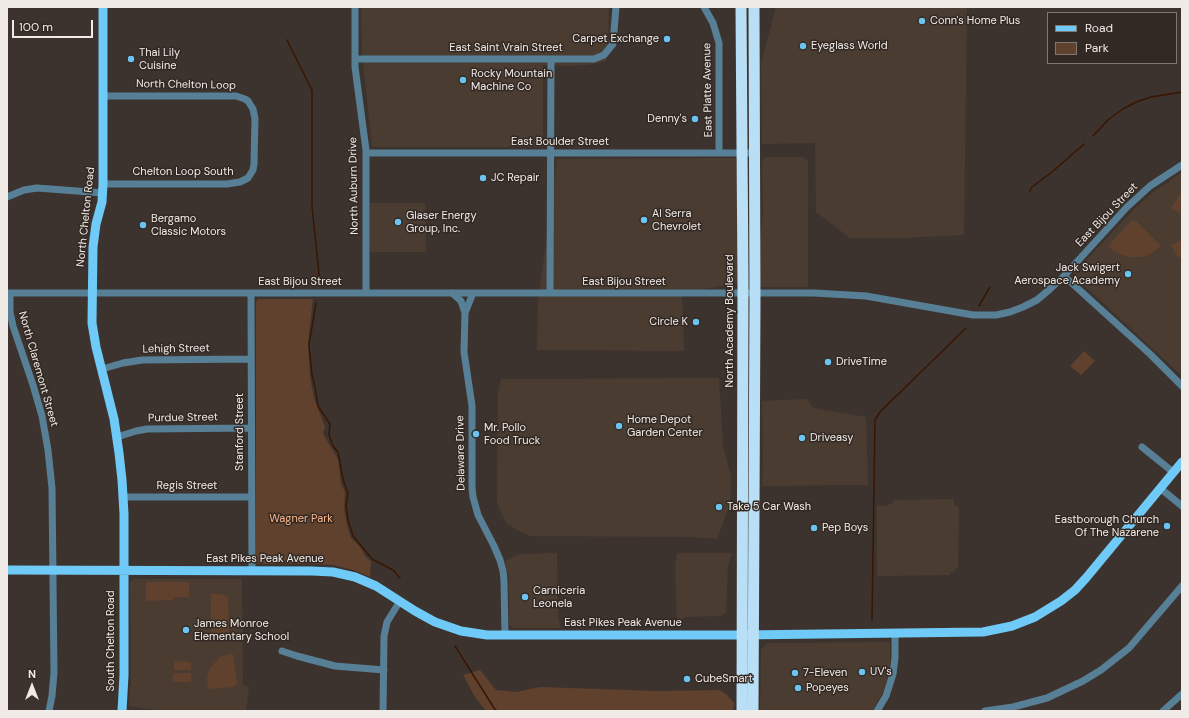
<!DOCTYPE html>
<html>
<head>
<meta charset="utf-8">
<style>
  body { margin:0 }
  #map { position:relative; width:1189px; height:718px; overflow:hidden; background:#3d332e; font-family:"DM Sans",sans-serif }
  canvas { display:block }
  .frame { position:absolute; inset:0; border:8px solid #f1ebe7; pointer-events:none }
  .legend { position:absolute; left:1047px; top:12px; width:130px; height:52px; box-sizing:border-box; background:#322924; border:1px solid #7e7772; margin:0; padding:5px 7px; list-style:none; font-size:12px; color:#f1ebe7 }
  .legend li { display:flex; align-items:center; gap:8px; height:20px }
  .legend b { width:20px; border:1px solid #7e7772 }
  .north { position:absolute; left:12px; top:666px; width:40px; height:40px; -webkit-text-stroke:3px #322924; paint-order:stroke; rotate:0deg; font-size:11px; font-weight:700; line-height:16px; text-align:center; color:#f1ebe7 }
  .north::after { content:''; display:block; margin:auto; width:14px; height:18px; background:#f1ebe7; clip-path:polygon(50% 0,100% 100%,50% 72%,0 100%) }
  .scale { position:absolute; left:12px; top:20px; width:81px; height:18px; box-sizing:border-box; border:2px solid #f1ebe7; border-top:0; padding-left:5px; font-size:12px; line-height:14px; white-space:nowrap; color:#f1ebe7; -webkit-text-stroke:3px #322924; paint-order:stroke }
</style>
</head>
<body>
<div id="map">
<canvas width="1189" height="718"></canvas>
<div class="frame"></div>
<ul class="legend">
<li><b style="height:5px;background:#6fcaf8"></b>Road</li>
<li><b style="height:11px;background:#5f412e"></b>Park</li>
</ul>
<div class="north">N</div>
<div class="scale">100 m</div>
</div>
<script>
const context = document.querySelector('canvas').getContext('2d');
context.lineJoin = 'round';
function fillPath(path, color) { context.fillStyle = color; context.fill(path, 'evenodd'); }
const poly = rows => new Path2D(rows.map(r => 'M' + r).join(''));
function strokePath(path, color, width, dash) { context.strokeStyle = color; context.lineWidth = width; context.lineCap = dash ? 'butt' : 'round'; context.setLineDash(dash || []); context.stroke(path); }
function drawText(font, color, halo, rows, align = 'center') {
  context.font = font + ' "DM Sans",sans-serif'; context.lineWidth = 3; context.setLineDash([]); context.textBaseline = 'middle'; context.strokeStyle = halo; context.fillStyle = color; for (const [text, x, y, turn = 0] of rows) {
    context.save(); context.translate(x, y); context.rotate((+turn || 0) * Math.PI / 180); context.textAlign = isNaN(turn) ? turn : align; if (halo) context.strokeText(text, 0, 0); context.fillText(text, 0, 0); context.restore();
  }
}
fillPath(poly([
  [361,7,609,7,608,41,606,61,588,65,565,66,543,65,543,147,372,147,362,52],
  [776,7,967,7,964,235,904,238,850,238,816,212,815,143,762,144,761,64],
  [767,157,803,157,808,161,808,287,763,287,760,285,759,250,763,214,762,162,763,159],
  [736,158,743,282,682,293,684,351,537,350,538,303,557,159],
  [1182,172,1182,376,1073,275,1074,273,1136,207,1151,194],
  [370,203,425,203,426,252,370,252],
  [719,378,723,446,731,476,730,504,717,539,692,537,530,536,519,531,506,523,497,503,498,393,501,379],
  [807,399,813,408,866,417,868,485,762,486,763,458,762,401],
  [954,499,954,505,959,507,958,567,954,570,954,572,950,572,950,575,877,576,877,505,886,506,893,503,893,500],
  [557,553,558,617,561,628,513,628,510,625,509,621,509,579,505,561,519,554],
  [677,553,732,553,728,566,726,612,721,616,685,617,677,622,675,568],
  [134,579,242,579,243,685,249,687,246,711,162,711,129,706,131,678,130,582],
  [890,642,890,666,887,680,883,692,872,711,760,711,761,649,767,643]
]), '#4b3c32');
fillPath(poly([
  [1182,191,1182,209,1179,213,1171,208],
  [1131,221,1136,221,1161,246,1149,255,1141,257,1129,257,1120,254,1113,250,1108,246],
  [1182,239,1182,256,1178,258,1171,245],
  [258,299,313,299,308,342,310,377,314,398,325,427,323,433,327,441,338,459,341,484,345,492,344,509,347,525,351,538,361,548,365,556,371,562,370,577,353,570,333,565,316,564,259,564,256,562,256,302],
  [1084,351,1095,361,1081,375,1070,366],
  [146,582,189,582,189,597,173,597,173,600,146,601],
  [211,594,221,594,228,597,229,634,211,633],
  [229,654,233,654,237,683,234,687,208,689,207,677,210,668,220,657],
  [174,661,191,662,191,670,174,670],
  [480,670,496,690,516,692,540,687,656,691,719,690,726,694,734,703,733,711,486,711,475,697,463,675],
  [173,673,191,673,191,682,173,682]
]), '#5f412e');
strokePath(poly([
  [287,40,312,90,312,206,319,274,319,280],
  [1093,136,1109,119,1123,109,1136,102,1151,97,1182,92],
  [1030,191,1032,187,1052,172,1084,144],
  [316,303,309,345,312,375,315,387,318,406,330,424,329,435,333,446,338,452,343,479,348,493,346,505,348,520,353,536,372,559,393,570,400,578],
  [979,306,990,287],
  [872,620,875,420,880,412,966,328],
  [455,646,494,708,497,711]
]), '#391600', 1.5);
strokePath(poly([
  [355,7,355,67,366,150,366,293],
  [704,7,713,23,719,43,719,153],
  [355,59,594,59,604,55,613,44,616,7],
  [103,96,236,96,245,99,248,101,253,109,255,119,254,164,253,170,248,178,240,182,227,184,103,184],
  [366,153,755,153],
  [7,197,24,190,37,188,103,193],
  [1064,276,1150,354,1182,386],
  [7,293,814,293,866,296,973,315,996,315,1010,312,1023,307,1037,300,1050,289,1064,276,1127,207,1150,186,1182,165],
  [10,293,10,312,13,326,33,385,42,416,48,450,52,488,54,673,52,696,49,711],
  [251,293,252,571],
  [452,293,461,301,465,313,464,352,472,406,472,488,473,497,478,515,494,546,500,560,503,571,504,580,505,635],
  [550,293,551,60],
  [465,313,473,293],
  [102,369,123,363,142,360,251,359],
  [117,437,136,431,147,429,251,428],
  [1142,447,1173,472],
  [1160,488,1182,506],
  [123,497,251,497],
  [282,651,297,656,335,666,384,670],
  [383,711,384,636,387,622,400,601],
  [877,711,886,696,893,674,895,658,895,633],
  [985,711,1013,707,1047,698,1083,681,1101,670,1129,648,1182,586],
  [1163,711,1182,694]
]), '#578097', 7);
strokePath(poly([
  [103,7,103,184,102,202,96,224,93,247,92,323,96,347,114,419,119,453,122,480,124,514,124,675,122,711],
  [7,570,312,571,333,572,355,577,376,586,415,611,435,622,461,631,487,635,742,635,983,632,1012,626,1035,617,1061,601,1075,590,1086,578,1182,462]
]), '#6fcaf8', 9);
strokePath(poly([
  [741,7,743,282,742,711],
  [753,711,755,301,754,7]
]), '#b8dff5', 11);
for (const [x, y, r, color] of [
  [922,21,4,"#6ac3f1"],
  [667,39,4,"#6ac3f1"],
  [803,46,4,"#6ac3f1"],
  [131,59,4,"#6ac3f1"],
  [463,80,4,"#6ac3f1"],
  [695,119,4,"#6ac3f1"],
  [483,178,4,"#6ac3f1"],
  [644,220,4,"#6ac3f1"],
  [398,222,4,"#6ac3f1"],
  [143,225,4,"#6ac3f1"],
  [1128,274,4,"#6ac3f1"],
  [696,322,4,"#6ac3f1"],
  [828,362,4,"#6ac3f1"],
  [619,426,4,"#6ac3f1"],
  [476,434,4,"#6ac3f1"],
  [802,438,4,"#6ac3f1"],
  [719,507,4,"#6ac3f1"],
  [1167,526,4,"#6ac3f1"],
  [814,528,4,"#6ac3f1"],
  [525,597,4,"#6ac3f1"],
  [186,630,4,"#6ac3f1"],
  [862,672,4,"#6ac3f1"],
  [795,673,4,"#6ac3f1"],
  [687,679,4,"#6ac3f1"],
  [798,688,4,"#6ac3f1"]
]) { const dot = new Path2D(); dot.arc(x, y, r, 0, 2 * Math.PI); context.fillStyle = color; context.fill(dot); strokePath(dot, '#322924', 1.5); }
drawText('11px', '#f1ebe7', '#322924', [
  ["Conn's Home Plus",930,21],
  ["Carpet Exchange",659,39,"right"],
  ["Eyeglass World",811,46],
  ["Thai Lily",139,53],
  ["Cuisine",139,66],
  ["Rocky Mountain",471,74],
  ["Machine Co",471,87],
  ["Denny's",687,119,"right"],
  ["JC Repair",491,178],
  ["Al Serra",652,214],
  ["Chevrolet",652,227],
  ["Glaser Energy",406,216],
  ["Group, Inc.",406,229],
  ["Bergamo",151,219],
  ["Classic Motors",151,232],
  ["Jack Swigert",1120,268,"right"],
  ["Aerospace Academy",1120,281,"right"],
  ["Circle K",688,322,"right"],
  ["DriveTime",836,362],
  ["Home Depot",627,420],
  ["Garden Center",627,433],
  ["Mr. Pollo",484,428],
  ["Food Truck",484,441],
  ["Driveasy",810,438],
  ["Take 5 Car Wash",727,507],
  ["Eastborough Church",1159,520,"right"],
  ["Of The Nazarene",1159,533,"right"],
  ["Pep Boys",822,528],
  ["Carniceria",533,591],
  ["Leonela",533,604],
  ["James Monroe",194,624],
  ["Elementary School",194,637],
  ["UV's",870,672],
  ["7-Eleven",803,673],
  ["CubeSmart",695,679],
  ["Popeyes",806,688]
], 'left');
drawText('11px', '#f1ebe7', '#322924', [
  ["East Saint Vrain Street",506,48],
  ["North Chelton Loop",186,85,1],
  ["East Platte Avenue",708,90,-91],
  ["East Boulder Street",560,142],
  ["Chelton Loop South",183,172],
  ["North Auburn Drive",354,186,-91],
  ["East Bijou Street",1107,215,-46],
  ["North Chelton Road",86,217,-84],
  ["East Bijou Street",300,282],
  ["East Bijou Street",624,282],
  ["North Academy Boulevard",730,321,-90],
  ["Lehigh Street",176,349,-1],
  ["North Claremont Street",38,369,74],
  ["Purdue Street",183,418,-1],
  ["Stanford Street",240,432,-90],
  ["Delaware Drive",461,453,-91],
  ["Regis Street",187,486],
  ["East Pikes Peak Avenue",265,559],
  ["East Pikes Peak Avenue",623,623],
  ["South Chelton Road",111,641,-90]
]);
drawText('11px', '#fbb78c', '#322924', [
  ["Wagner Park",301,519]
]);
</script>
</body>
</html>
